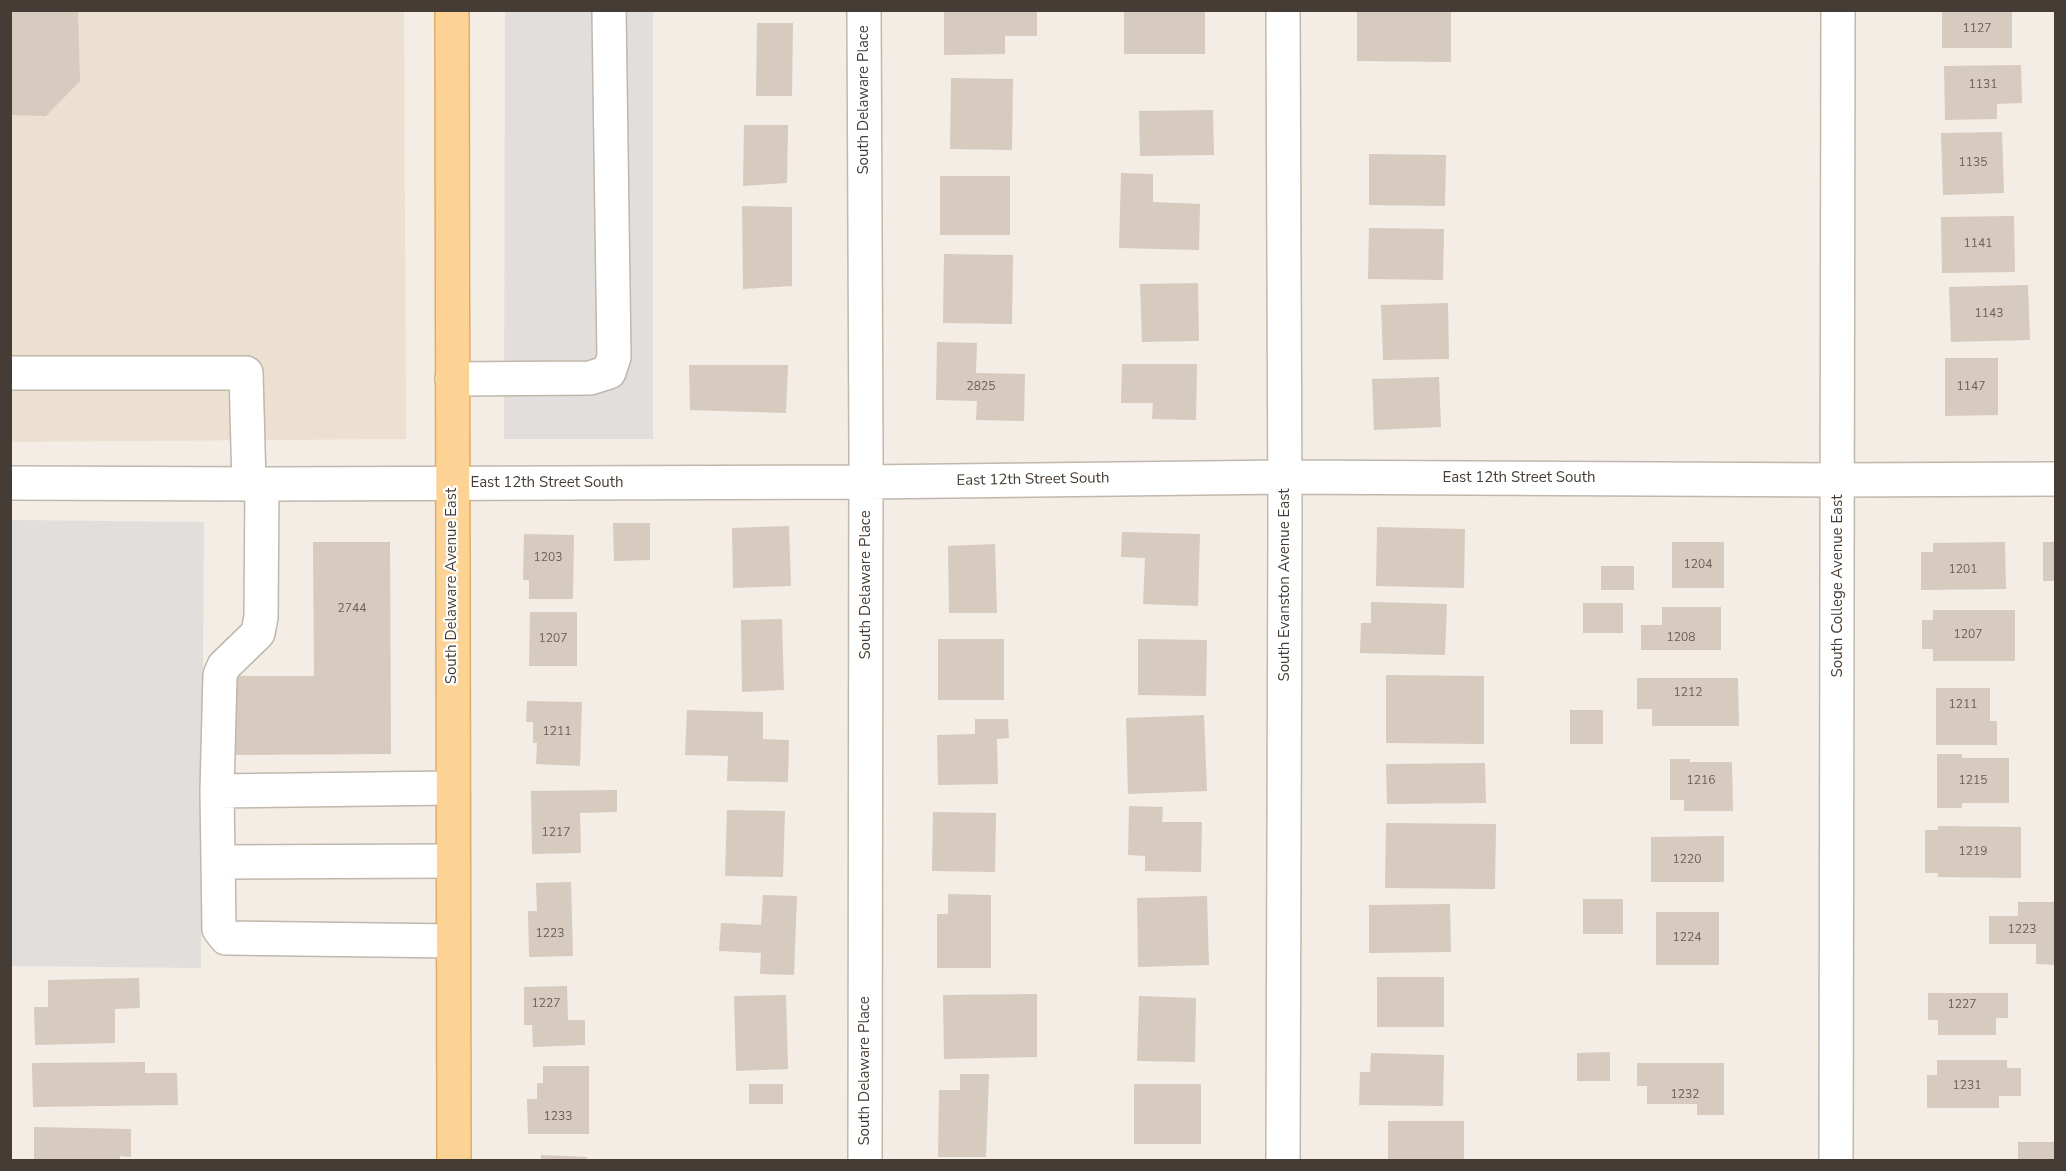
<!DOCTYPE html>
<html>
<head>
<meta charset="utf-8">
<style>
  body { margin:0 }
  #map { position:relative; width:2066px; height:1171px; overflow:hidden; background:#f3ede6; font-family:"Nunito Sans",sans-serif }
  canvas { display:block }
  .frame { position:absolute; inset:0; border:12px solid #453d35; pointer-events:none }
</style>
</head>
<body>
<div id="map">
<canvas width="2066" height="1171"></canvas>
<div class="frame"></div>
</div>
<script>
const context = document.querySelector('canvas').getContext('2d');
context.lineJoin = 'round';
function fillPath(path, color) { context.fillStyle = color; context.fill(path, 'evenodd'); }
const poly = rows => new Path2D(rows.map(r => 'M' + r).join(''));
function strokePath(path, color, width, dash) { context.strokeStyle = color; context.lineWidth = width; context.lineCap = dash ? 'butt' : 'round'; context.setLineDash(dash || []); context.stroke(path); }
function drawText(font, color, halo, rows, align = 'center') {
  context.font = font + ' "Nunito Sans",sans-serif'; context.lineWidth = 4.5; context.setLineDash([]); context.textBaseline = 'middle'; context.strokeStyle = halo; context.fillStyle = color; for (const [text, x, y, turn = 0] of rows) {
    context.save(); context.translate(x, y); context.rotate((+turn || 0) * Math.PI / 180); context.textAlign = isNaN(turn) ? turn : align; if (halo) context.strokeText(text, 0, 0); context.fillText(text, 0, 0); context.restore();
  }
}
fillPath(poly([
  [10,11,404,11,406,439,11,442]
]), '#ece0d0');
fillPath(poly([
  [505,11,653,11,653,439,504,439],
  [11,520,204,522,201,968,11,966]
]), '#e1dedb');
fillPath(poly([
  [10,10,78,10,80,81,46,116,10,115],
  [944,10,1037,10,1037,36,1005,36,1005,54,944,55],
  [1124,10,1205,10,1205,54,1124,54],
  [1357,10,1451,10,1451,62,1357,61],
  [1942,10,2012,10,2012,48,1942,48],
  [757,23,793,23,792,96,756,96],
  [2021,65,2022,103,1997,104,1997,119,1945,120,1944,66],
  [951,78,1013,79,1012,150,950,149],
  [1213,110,1214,155,1140,156,1139,111],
  [744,125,788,125,787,183,743,186],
  [2002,132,2004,193,1943,195,1941,133],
  [1369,154,1446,155,1445,206,1369,205],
  [1121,173,1153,174,1153,202,1200,204,1199,250,1119,248],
  [940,176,1010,176,1010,235,940,235],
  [742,206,792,207,792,286,743,289],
  [2014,216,2015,272,1942,273,1941,217],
  [1369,228,1444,229,1443,280,1368,279],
  [944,254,1013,255,1012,324,943,323],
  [1198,283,1199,341,1142,342,1140,284],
  [2028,285,2030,340,1951,342,1949,287],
  [1448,303,1449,359,1383,360,1381,305],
  [937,342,977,343,976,373,1025,374,1024,421,976,420,977,401,936,400],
  [1945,358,1998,358,1998,415,1945,416],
  [1122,364,1197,364,1196,420,1152,419,1153,403,1121,403],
  [689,365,788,365,786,413,690,410],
  [1439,377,1441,427,1374,430,1372,379],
  [613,523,650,523,650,560,614,561],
  [789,526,791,586,733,588,732,528],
  [1377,527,1465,529,1464,588,1376,586],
  [1122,532,1200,534,1198,606,1143,604,1145,558,1121,557],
  [524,534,574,535,573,599,529,599,529,580,523,580],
  [313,542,390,542,391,754,232,755,231,676,314,676],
  [1672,542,1724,542,1724,588,1672,588],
  [2005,542,2006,589,1921,590,1921,552,1933,552,1933,543],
  [2043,542,2056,542,2056,581,2043,581],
  [995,544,997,613,949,613,948,546],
  [1601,566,1634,566,1634,590,1601,590],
  [1371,602,1447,604,1445,655,1360,653,1361,623,1371,623],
  [1583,603,1623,603,1623,633,1583,633],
  [1662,607,1721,607,1721,650,1641,650,1641,625,1662,625],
  [1933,610,2015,610,2015,661,1933,661,1933,649,1922,649,1922,620,1933,620],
  [530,612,577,612,577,666,529,666],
  [782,619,784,690,742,692,741,620],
  [938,639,1004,639,1004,700,938,700],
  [1138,639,1207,640,1206,696,1138,695],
  [1386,675,1484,676,1484,744,1386,743],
  [1637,678,1738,678,1739,726,1652,726,1652,709,1637,709],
  [1936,688,1990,688,1990,721,1997,721,1997,745,1936,745],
  [527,701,582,702,580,766,536,764,537,743,533,743,533,722,526,722],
  [687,710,763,712,763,739,789,740,788,782,727,781,728,756,685,755],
  [1570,710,1603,710,1603,744,1570,744],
  [1204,715,1207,791,1128,794,1126,718],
  [975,719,1008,719,1009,738,997,739,998,784,938,785,937,735,975,734],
  [1937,754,1962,754,1962,758,2009,758,2009,803,1962,803,1962,808,1937,808],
  [1670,759,1690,759,1690,762,1732,762,1733,811,1684,811,1684,800,1670,800],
  [1485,763,1486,803,1387,804,1386,764],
  [617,790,617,812,580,813,581,853,532,854,531,791],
  [1129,806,1163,807,1162,822,1202,822,1201,872,1145,871,1145,856,1128,855],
  [727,810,785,811,783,877,725,876],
  [933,812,996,813,995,872,932,871],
  [1386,823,1496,824,1495,889,1385,888],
  [1938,826,2021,827,2021,878,1938,877,1938,873,1925,873,1925,830,1938,830],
  [1724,836,1724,882,1651,882,1651,837],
  [571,882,573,956,529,957,528,911,537,911,536,883],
  [948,894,991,895,991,968,937,968,937,914,948,914],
  [763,895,797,896,794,975,760,974,761,953,719,951,721,923,761,925],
  [1207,896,1209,965,1138,967,1137,898],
  [1583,899,1623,899,1623,934,1583,934],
  [2018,902,2056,902,2056,965,2036,964,2036,944,1989,944,1989,916,2018,916],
  [1450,904,1451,952,1369,953,1369,905],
  [1656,912,1719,912,1719,965,1656,965],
  [1377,977,1444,977,1444,1027,1377,1027],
  [139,978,140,1008,115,1009,115,1043,35,1045,34,1007,48,1007,48,980],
  [567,986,568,1020,585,1020,585,1045,533,1047,532,1025,524,1025,524,987],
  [1928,993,2008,993,2008,1018,1996,1018,1996,1035,1938,1035,1938,1020,1928,1020],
  [1037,994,1037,1057,944,1059,943,995],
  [786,995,788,1069,736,1071,734,996],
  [1139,996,1196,998,1195,1062,1137,1061],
  [1610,1052,1610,1081,1577,1081,1577,1053],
  [1371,1053,1444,1055,1443,1106,1359,1105,1360,1072,1370,1072],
  [1937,1060,2007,1060,2007,1068,2021,1068,2021,1096,1999,1096,1999,1108,1927,1108,1927,1075,1937,1075],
  [145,1062,145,1073,177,1073,178,1105,33,1107,32,1063],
  [1637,1063,1724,1063,1724,1115,1697,1115,1697,1104,1647,1104,1647,1086,1637,1086],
  [543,1066,589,1066,589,1134,528,1134,527,1099,537,1099,537,1083,543,1083],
  [960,1074,989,1074,986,1157,938,1157,939,1090,960,1090],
  [749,1084,783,1084,783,1104,749,1104],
  [1134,1084,1201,1084,1201,1144,1134,1144],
  [1388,1121,1464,1121,1464,1160,1388,1160],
  [34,1127,131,1129,131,1157,120,1156,120,1160,34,1160],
  [2018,1142,2056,1142,2056,1160,2018,1160],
  [541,1155,587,1157,587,1160,541,1160]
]), '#d7cabf');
const minor = poly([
  [864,10,866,452,865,1160],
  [1283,10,1285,521,1283,1160],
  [10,373,246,373,249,484],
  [452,379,590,378,609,372,614,357,609,10],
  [10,483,262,484,866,482,1285,477,1839,480,2056,479],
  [262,484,261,617,258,633,224,666,220,675,217,791,219,929,226,938,453,941],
  [217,791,452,788],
  [218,862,452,861],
  [1836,1160,1838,10]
]);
const major = poly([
  [452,10,454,1160]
]);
strokePath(minor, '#c1b7ac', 36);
strokePath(major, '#e1ad65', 36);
strokePath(minor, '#fff', 33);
strokePath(major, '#fcd295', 33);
drawText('12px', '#6a6058', null, [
  ["1127",1977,29],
  ["1131",1983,85],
  ["1135",1973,163],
  ["1141",1978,244],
  ["1143",1989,314],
  ["2825",981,387],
  ["1147",1971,387],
  ["1203",548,558],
  ["1204",1698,565],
  ["1201",1963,570],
  ["2744",352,609],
  ["1207",1968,635],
  ["1208",1681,638],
  ["1207",553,639],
  ["1212",1688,693],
  ["1211",1963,705],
  ["1211",557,732],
  ["1216",1701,781],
  ["1215",1973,781],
  ["1217",556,833],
  ["1219",1973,852],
  ["1220",1687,860],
  ["1223",2022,930],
  ["1223",550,934],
  ["1224",1687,938],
  ["1227",546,1004],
  ["1227",1962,1005],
  ["1231",1967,1086],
  ["1232",1685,1095],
  ["1233",558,1117]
]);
drawText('15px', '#453d35', '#fff', [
  ["South Delaware Place",864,100,-90],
  ["East 12th Street South",1519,478],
  ["East 12th Street South",1033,480,-1],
  ["East 12th Street South",547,483],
  ["South Delaware Place",866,585,-90],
  ["South Evanston Avenue East",1285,585,-90],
  ["South Delaware Avenue East",452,586,-90],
  ["South College Avenue East",1838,586,-90],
  ["South Delaware Place",865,1071,-90]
]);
</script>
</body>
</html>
